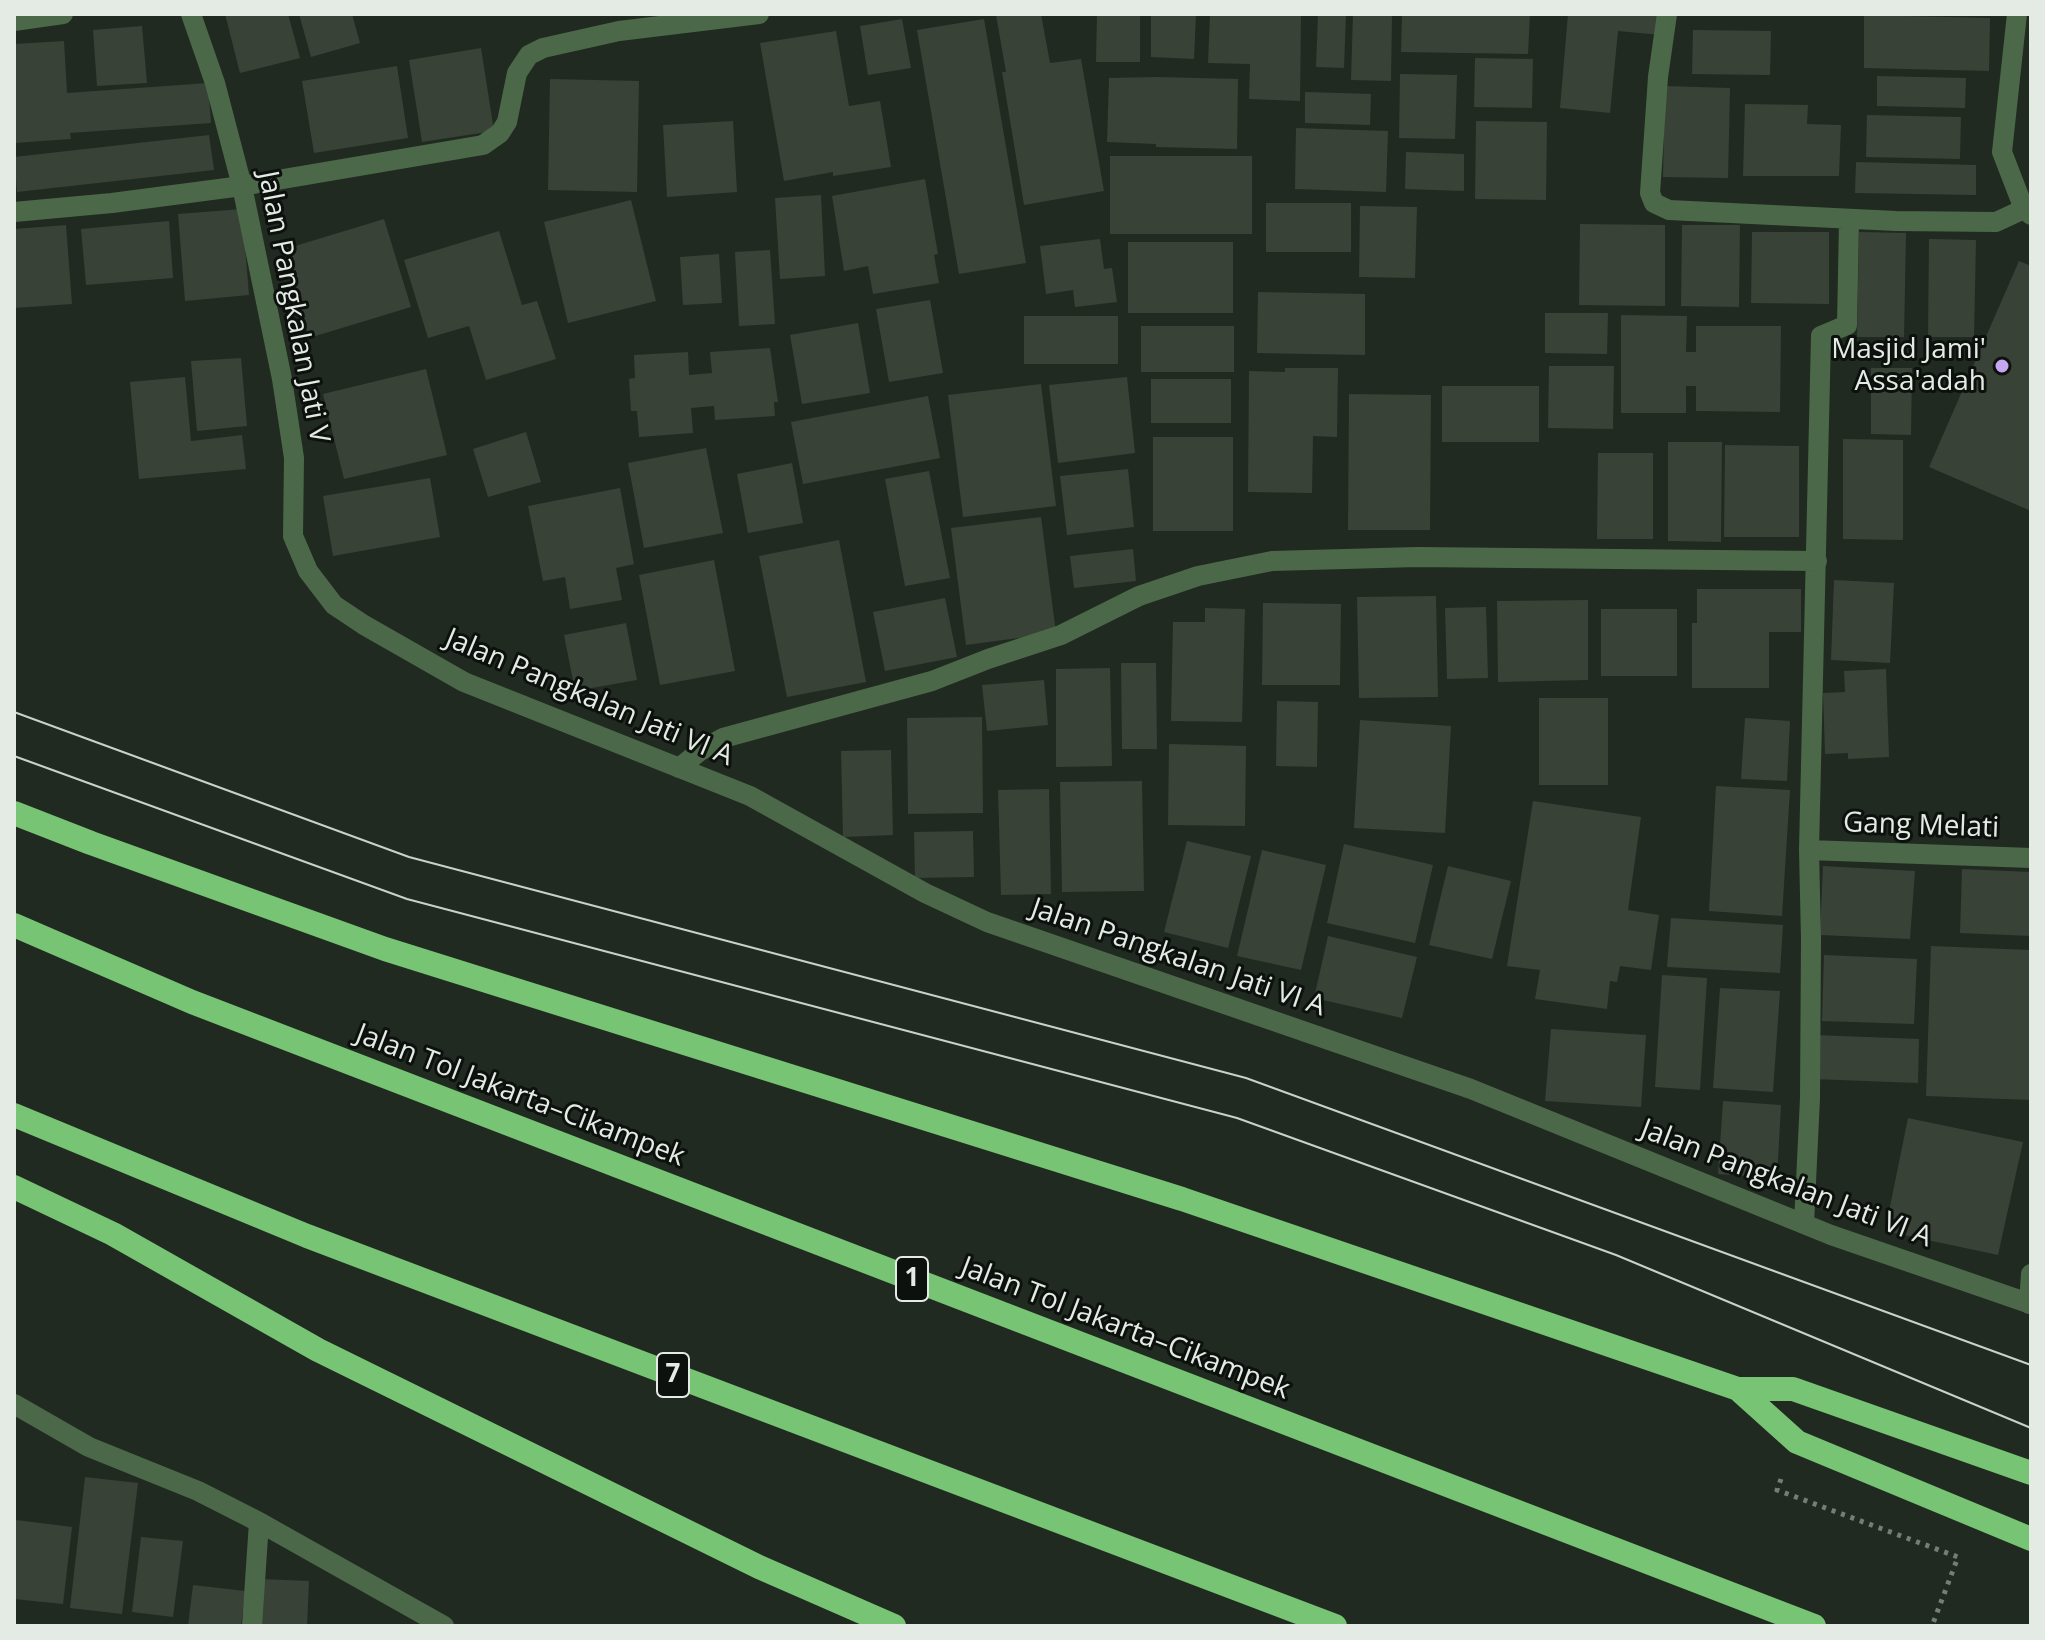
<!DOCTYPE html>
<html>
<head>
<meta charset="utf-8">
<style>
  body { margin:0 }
  #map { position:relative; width:2045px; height:1640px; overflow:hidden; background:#212a20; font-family:"Open Sans",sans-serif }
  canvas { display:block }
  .frame { position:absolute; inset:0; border:16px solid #e4ebe4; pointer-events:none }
</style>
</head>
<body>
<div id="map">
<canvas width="2045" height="1640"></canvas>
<div class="frame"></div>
</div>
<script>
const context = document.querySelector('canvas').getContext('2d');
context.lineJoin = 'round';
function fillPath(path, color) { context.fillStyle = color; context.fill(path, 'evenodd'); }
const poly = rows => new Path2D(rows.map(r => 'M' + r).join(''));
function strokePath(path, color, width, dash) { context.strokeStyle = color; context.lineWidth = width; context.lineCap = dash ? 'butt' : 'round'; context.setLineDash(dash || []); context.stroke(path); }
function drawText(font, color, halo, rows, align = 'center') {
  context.font = font + ' "Open Sans",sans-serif'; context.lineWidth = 6; context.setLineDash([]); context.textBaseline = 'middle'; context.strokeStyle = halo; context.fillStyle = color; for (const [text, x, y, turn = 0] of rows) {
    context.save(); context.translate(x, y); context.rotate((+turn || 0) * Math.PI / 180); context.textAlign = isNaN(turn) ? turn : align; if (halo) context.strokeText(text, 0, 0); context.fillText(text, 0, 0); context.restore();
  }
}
fillPath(poly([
  [225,14,288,14,300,58,240,73],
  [299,14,352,14,360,43,311,57],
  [1041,14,1050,63,1081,59,1104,191,1024,205,1002,72,1006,72,996,15],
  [1097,14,1140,14,1140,62,1096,62],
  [1151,14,1196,14,1194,59,1151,57],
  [1210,14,1301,14,1300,101,1249,99,1250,64,1208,63],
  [1318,14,1346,14,1344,68,1316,67],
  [1353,14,1392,14,1391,81,1351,80],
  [1402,14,1530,14,1528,54,1401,52],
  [1568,14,1662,14,1661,35,1618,31,1610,113,1560,108],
  [1864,15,1990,18,1989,71,1864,68],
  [902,19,911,68,868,75,860,26],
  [984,19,1026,263,959,274,917,30],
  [142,26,147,83,97,86,93,30],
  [1693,30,1771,31,1770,75,1692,74],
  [836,31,849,106,880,101,891,167,833,176,833,172,784,181,760,43],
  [64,41,67,93,208,83,211,123,70,133,71,139,14,143,14,44],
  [481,48,494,131,422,142,409,60],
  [1475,58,1533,59,1532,108,1474,107],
  [397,66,408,138,314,153,302,81],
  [1400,74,1457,75,1455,139,1399,138],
  [1877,76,1966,78,1965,108,1877,106],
  [1158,77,1238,79,1237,149,1156,147,1156,144,1107,142,1109,78],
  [550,79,639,81,637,192,548,190],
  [1665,86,1730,88,1728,178,1663,177],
  [1305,92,1371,94,1370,125,1305,123],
  [1745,104,1808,105,1807,124,1841,125,1839,176,1743,176],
  [1867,115,1961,117,1960,159,1866,157],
  [733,121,737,192,667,197,663,125],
  [1476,121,1547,122,1546,200,1475,199],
  [1296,128,1388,131,1386,192,1295,189],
  [209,135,214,170,17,192,14,157],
  [1406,152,1464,154,1464,191,1405,189],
  [1110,156,1252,156,1252,234,1110,234],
  [1856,162,1976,165,1976,195,1855,193],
  [925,179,938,254,934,255,939,283,873,294,868,266,844,271,832,196],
  [821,195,825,276,780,279,775,198],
  [631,200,656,301,568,323,544,222],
  [1266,203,1351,203,1351,252,1266,252],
  [1360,206,1417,207,1415,278,1359,277],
  [242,209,249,295,185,301,178,214],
  [384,219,411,307,309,338,282,250],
  [169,221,173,278,86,285,81,229],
  [1580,224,1665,225,1665,306,1579,305],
  [66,225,72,304,14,308,14,229],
  [1682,225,1740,225,1739,307,1681,306],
  [499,231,522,305,537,301,556,359,486,380,469,326,428,338,404,260],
  [1752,232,1829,232,1829,304,1751,303],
  [1859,232,1906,233,1904,337,1857,337],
  [1100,239,1104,269,1112,268,1117,302,1075,307,1073,290,1046,294,1040,246],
  [1929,239,1976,240,1974,337,1928,337],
  [1128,242,1233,242,1233,313,1128,313],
  [770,250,775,324,739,326,735,252],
  [719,254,722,303,683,305,680,257],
  [2019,261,2031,266,2031,511,1929,467],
  [1258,292,1365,294,1365,355,1257,353],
  [930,300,943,373,889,382,876,309],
  [1545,313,1608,313,1607,354,1545,353],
  [1621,315,1687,316,1686,352,1696,352,1696,326,1781,326,1780,412,1696,411,1696,386,1686,386,1686,413,1621,413],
  [1024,316,1118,316,1118,364,1024,364],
  [858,323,870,393,802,404,790,335],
  [1141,326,1234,326,1234,372,1141,372],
  [770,348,778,402,774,402,775,416,715,420,714,406,691,408,693,433,639,437,637,411,631,411,629,379,635,378,634,355,688,352,689,375,712,373,710,352],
  [241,358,247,426,197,431,191,361],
  [1549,366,1614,366,1613,429,1548,428],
  [1285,368,1338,368,1337,437,1313,436,1312,493,1248,492,1249,371,1285,372],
  [1871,368,1912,368,1911,435,1871,434],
  [426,369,447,455,344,479,323,394],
  [185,377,191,441,242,435,246,469,139,479,130,382],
  [1127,377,1135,453,1058,463,1049,385],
  [1151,379,1231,379,1231,423,1151,423],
  [1041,384,1056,506,963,517,948,395],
  [1442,386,1539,386,1539,442,1442,442],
  [1349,394,1431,395,1430,530,1348,530],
  [928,396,940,458,803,484,791,422],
  [526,432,541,482,488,497,473,449],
  [1153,437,1233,437,1233,531,1153,531],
  [1843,439,1903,440,1903,540,1843,539],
  [1668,442,1722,442,1721,542,1668,541],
  [1725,445,1799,446,1799,537,1724,537],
  [706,448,723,533,644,548,628,463],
  [1598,453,1653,453,1653,539,1597,539],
  [792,463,803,523,748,533,737,474],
  [1128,469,1134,527,1067,535,1060,476],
  [929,471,950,578,905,586,885,479],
  [430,478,440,537,333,556,323,496],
  [620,488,634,564,616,568,622,600,570,609,565,577,543,581,528,506],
  [1041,517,1056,633,966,645,951,528],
  [839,540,866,682,787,697,759,556],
  [1133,549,1136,581,1074,588,1070,556],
  [714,560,735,671,660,685,639,575],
  [1834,580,1894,583,1890,663,1831,660],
  [1697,589,1801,589,1801,632,1769,632,1769,688,1692,688,1692,623,1697,623],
  [1436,596,1438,697,1359,698,1357,597],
  [945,598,957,657,885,671,873,612],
  [1588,600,1588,680,1498,682,1497,601],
  [1263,603,1341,604,1340,685,1262,685],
  [1486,607,1488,678,1447,679,1445,608],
  [1205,608,1245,609,1242,722,1171,721,1173,622,1205,622],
  [1601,609,1677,609,1677,676,1601,676],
  [626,623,637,680,575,691,564,635],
  [1121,663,1156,663,1157,749,1122,749],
  [1110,668,1112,766,1056,767,1056,669],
  [1886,669,1889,757,1848,759,1848,753,1825,754,1823,693,1845,692,1844,671],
  [1044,680,1048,725,987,731,982,685],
  [1539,698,1608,698,1608,785,1539,785],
  [1277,701,1318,702,1317,767,1276,766],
  [982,717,983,813,908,814,907,718],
  [1745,718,1790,721,1787,781,1741,779],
  [1360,720,1451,726,1445,833,1354,828],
  [1169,744,1246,746,1245,826,1168,825],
  [891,750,893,835,843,837,841,751],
  [1142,781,1144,891,1062,892,1060,782],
  [1716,786,1790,790,1782,916,1709,911],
  [1049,789,1051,894,1001,895,998,790],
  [1533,801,1641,817,1628,910,1659,915,1651,970,1620,966,1617,982,1610,981,1607,1009,1535,999,1540,970,1507,966],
  [973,831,974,877,915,878,914,832],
  [1187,841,1251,856,1228,948,1164,932],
  [1344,844,1433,865,1415,943,1327,923],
  [1262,850,1326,865,1301,970,1237,956],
  [1448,866,1511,881,1492,959,1429,945],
  [1823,866,1915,871,1910,939,1820,935],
  [1962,869,2031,872,2031,936,1960,933],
  [1671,918,1783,925,1780,973,1667,967],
  [1328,936,1417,957,1402,1018,1314,998],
  [1931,946,2031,950,2031,1100,1926,1096],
  [1824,955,1917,959,1914,1024,1822,1021],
  [1662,975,1707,978,1700,1090,1655,1087],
  [1720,988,1780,991,1773,1092,1713,1088],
  [1551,1029,1646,1035,1641,1107,1545,1101],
  [1814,1035,1919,1039,1918,1083,1812,1079],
  [1723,1101,1781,1105,1777,1178,1718,1174],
  [1908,1118,2023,1142,1998,1255,1885,1231],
  [85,1477,138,1483,122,1614,70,1608],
  [16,1520,72,1527,63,1604,14,1599],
  [141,1537,183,1541,173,1617,132,1612],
  [260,1579,309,1581,307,1626,258,1626],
  [193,1585,245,1591,241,1626,188,1626]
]), '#384237');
strokePath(poly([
  [1781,1479,1777,1490,1958,1557,1932,1626]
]), '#757d74', 5, [4, 6]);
strokePath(poly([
  [191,14,215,83,242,186,282,379,294,458,293,536,308,571,334,605,364,625,464,682,750,796,925,893,987,922,1471,1089,1831,1235,2031,1304],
  [1667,14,1658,77,1650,193,1654,203,1669,210,1896,221,1996,222,2024,209],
  [2017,14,2002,152,2024,209,2031,215],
  [14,21,63,14],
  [14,212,112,203,242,186,483,145,500,133,507,122,517,73,529,55,543,48,619,31,759,14],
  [679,768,700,751,723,738,932,681,988,659,1061,635,1139,596,1198,576,1272,561,1417,557,1817,561],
  [1809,850,2031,858],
  [1804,1224,1810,1098,1811,939,1809,850,1821,336,1847,325,1849,221],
  [2029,1304,2031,1274],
  [14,1404,89,1447,198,1491,259,1522,444,1626],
  [252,1626,259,1522]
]), '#4b6949', 20);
strokePath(poly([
  [14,813,91,843,385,949,1182,1199,1738,1389,1793,1389,2031,1473],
  [14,925,192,1002,1814,1626],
  [14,1115,307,1236,1335,1626],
  [14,1187,113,1234,318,1350,759,1567,894,1626],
  [1738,1389,1797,1442,2031,1539]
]), '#77c474', 24);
strokePath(poly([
  [14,712,409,857,1246,1078,2031,1365],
  [14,756,407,899,1237,1118,1616,1255,2031,1428]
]), '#cad1ca', 2);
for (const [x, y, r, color] of [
  [2002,366,8,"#c5a7f1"]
]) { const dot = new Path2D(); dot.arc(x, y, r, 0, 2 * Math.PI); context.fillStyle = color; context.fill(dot); strokePath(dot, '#0d110d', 3); }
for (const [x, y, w] of [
  [912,1279,32],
  [673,1375,32]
]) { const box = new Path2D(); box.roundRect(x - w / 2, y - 22, w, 44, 6); context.fillStyle = '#0d110d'; context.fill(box); strokePath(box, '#e4ebe4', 2); }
drawText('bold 26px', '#e4ebe4', null, [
  ["1",912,1279],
  ["7",673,1375]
]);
drawText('28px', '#e4ebe4', '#0d110d', [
  ["Jalan Pangkalan Jati V",293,307,79],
  ["Jalan Pangkalan Jati VI A",589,698,23],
  ["Gang Melati",1921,826,2],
  ["Jalan Pangkalan Jati VI A",1178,958,19],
  ["Jalan Tol Jakarta–Cikampek",520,1096,21],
  ["Jalan Pangkalan Jati VI A",1786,1184,21],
  ["Jalan Tol Jakarta–Cikampek",1125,1329,21]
]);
drawText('28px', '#e4ebe4', '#0d110d', [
  ["Masjid Jami'",1986,350],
  ["Assa'adah",1986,382]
], 'right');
</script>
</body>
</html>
